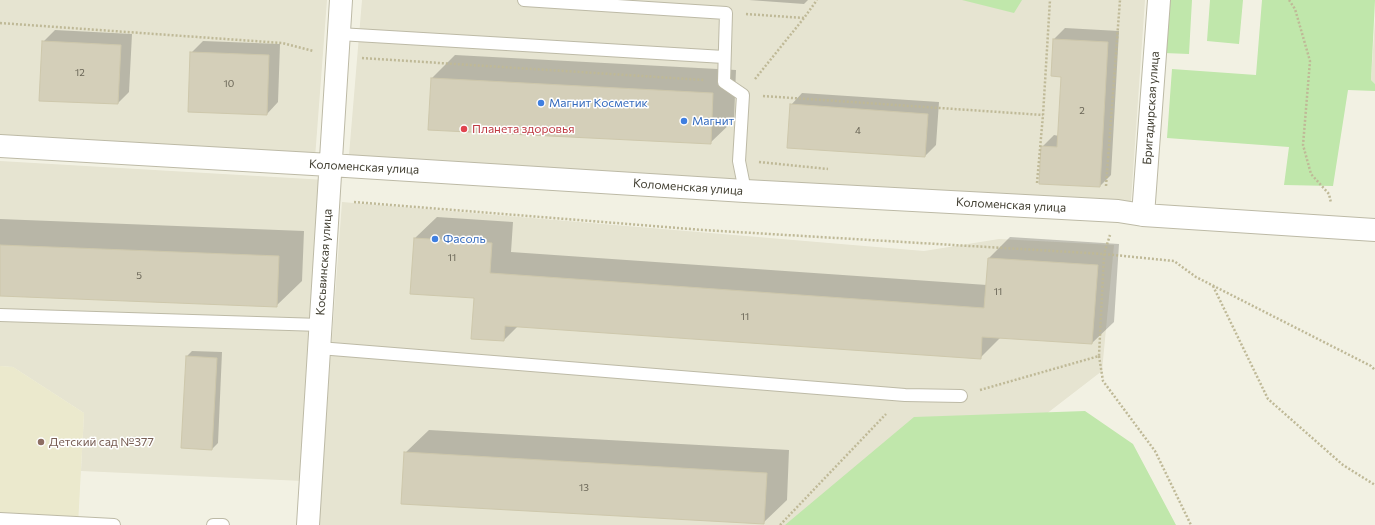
<!DOCTYPE html>
<html>
<head>
<meta charset="utf-8">
<style>
  body { margin:0 }
  canvas { display:block; background:#f2f1e3 }
</style>
</head>
<body>
<canvas width="1375" height="525"></canvas>
<script>
const context = document.querySelector('canvas').getContext('2d');
context.lineJoin = 'round';
function fillPath(path, color) { context.fillStyle = color; context.fill(path, 'evenodd'); }
const poly = rows => new Path2D(rows.map(r => 'M' + r).join(''));
function strokePath(path, color, width, dash) { context.strokeStyle = color; context.lineWidth = width; context.lineCap = dash ? 'butt' : 'round'; context.setLineDash(dash || []); context.stroke(path); }
function drawText(font, color, halo, rows, align = 'center') {
  context.font = font + ' Commissioner,sans-serif'; context.lineWidth = 3; context.setLineDash([]); context.textBaseline = 'middle'; context.strokeStyle = halo; context.fillStyle = color; for (const [text, x, y, turn = 0] of rows) {
    context.save(); context.translate(x, y); context.rotate((+turn || 0) * Math.PI / 180); context.textAlign = isNaN(turn) ? turn : align; if (halo) context.strokeText(text, 0, 0); context.fillText(text, 0, 0); context.restore();
  }
}
fillPath(poly([
  [0,0,327,0,315,158,0,141],
  [362,0,1145,0,1130,215,348,167],
  [1375,20,1375,84,1371,80],
  [0,161,326,180,303,481,81,471,84,413,13,367,0,366],
  [342,202,924,251,999,239,1114,245,1102,371,902,525,318,525]
]), '#e6e4d1');
fillPath(poly([
  [0,366,13,367,84,413,78,525,0,525]
]), '#ebe9cd');
fillPath(poly([
  [962,0,1022,0,1014,13],
  [1167,0,1192,0,1189,54,1164,53],
  [1210,0,1243,0,1239,44,1207,41],
  [1262,0,1375,0,1371,80,1375,84,1375,91,1348,90,1333,186,1284,185,1289,147,1167,138,1172,69,1256,75],
  [1085,411,1133,444,1176,525,785,525,914,417]
]), '#c0e7ab');
fillPath(poly([
  [749,0,808,0,804,4],
  [1065,28,1119,31,1111,175,1100,186,1042,147,1054,135,1059,136,1062,76,1054,39],
  [55,30,132,34,129,92,118,103,43,42],
  [203,41,280,44,278,102,267,114,191,53],
  [455,55,736,70,734,120,710,143,432,78],
  [802,93,939,102,936,145,925,156,791,105],
  [437,217,513,222,511,252,987,285,989,258,1010,237,1119,244,1114,322,1092,343,1001,337,980,358,518,326,504,340,475,297,415,238],
  [0,219,304,231,302,281,276,306,0,295],
  [192,351,222,352,218,443,212,449,187,356],
  [429,430,789,450,787,500,763,523,405,453]
]), '#0003');
const building = poly([
  [1053,39,1108,42,1100,187,1039,184,1041,146,1057,147,1061,77,1051,76,1053,39],
  [42,41,121,45,118,104,39,101,42,41],
  [190,52,269,55,267,115,188,112,190,52],
  [431,78,713,93,711,144,428,130,431,78],
  [790,104,928,114,925,157,787,148,790,104],
  [414,238,492,243,490,273,984,308,988,258,1098,265,1092,344,982,337,981,359,505,326,504,341,471,339,474,298,410,294,414,238],
  [0,245,279,256,277,307,0,296,0,245],
  [186,356,217,358,212,450,181,448,186,356],
  [404,452,767,473,764,524,401,504,404,452]
]);
fillPath(building, '#d4cfb9');
strokePath(building, '#cec8ac', 1);
const service = poly([
  [524,0,726,13,724,82,743,95,739,161,745,191],
  [339,34,724,57],
  [0,315,321,325],
  [319,348,905,395,961,396],
  [0,519,114,525],
  [213,525,223,525]
]);
const minor = poly([
  [0,146,330,165,745,191,1118,211,1143,215,1375,230],
  [1143,215,1159,0],
  [308,525,341,0]
]);
strokePath(service, '#bdbaa6', 14);
strokePath(minor, '#bdbaa6', 24);
strokePath(poly([
  [1289,0,1295,9,1310,61,1303,145,1311,174,1329,194,1331,203],
  [746,14,804,18],
  [0,23,282,43,313,51],
  [362,58,704,80],
  [755,79,804,18,817,0],
  [763,96,1043,115],
  [759,162,828,169],
  [1037,183,1043,115,1050,0],
  [1106,186,1120,0],
  [354,202,703,230,1104,254,1174,261,1196,277,1371,366,1375,370],
  [1213,286,1268,399,1343,465,1375,485],
  [1099,356,1103,381,1155,451,1191,525],
  [980,390,1099,356,1104,254,1110,235],
  [780,525,886,414]
]), '#bfb997', 2.5, [2, 2]);
strokePath(service, '#fff', 12);
strokePath(minor, '#fff', 22);
for (const [x, y, r, color] of [
  [541,103,4,"#3f7fe0"],
  [684,121,4,"#3f7fe0"],
  [464,129,4,"#e0444e"],
  [435,239,4,"#3f7fe0"],
  [41,442,4,"#8d6e63"]
]) { const dot = new Path2D(); dot.arc(x, y, r, 0, 2 * Math.PI); context.fillStyle = color; context.fill(dot); strokePath(dot, '#fff', 1.5); }
drawText('10px', '#686455', null, [
  ["12",80,73],
  ["10",229,84],
  ["2",1082,111],
  ["4",858,131],
  ["11",452,258],
  ["5",139,276],
  ["11",998,292],
  ["11",745,317],
  ["13",584,488]
]);
drawText('12px', '#366cbe', '#fff', [
  ["Магнит Косметик",549,103],
  ["Магнит",692,121],
  ["Фасоль",443,239]
], 'left');
drawText('12px', '#444134', '#fff', [
  ["Бригадирская улица",1151,108,-86],
  ["Коломенская улица",364,167,3],
  ["Коломенская улица",688,187,4],
  ["Коломенская улица",1011,205,3],
  ["Косьвинская улица",324,262,-86]
]);
drawText('12px', '#be3a42', '#fff', [
  ["Планета здоровья",472,129]
], 'left');
drawText('12px', '#785e54', '#fff', [
  ["Детский сад №377",49,442]
], 'left');
</script>
</body>
</html>
